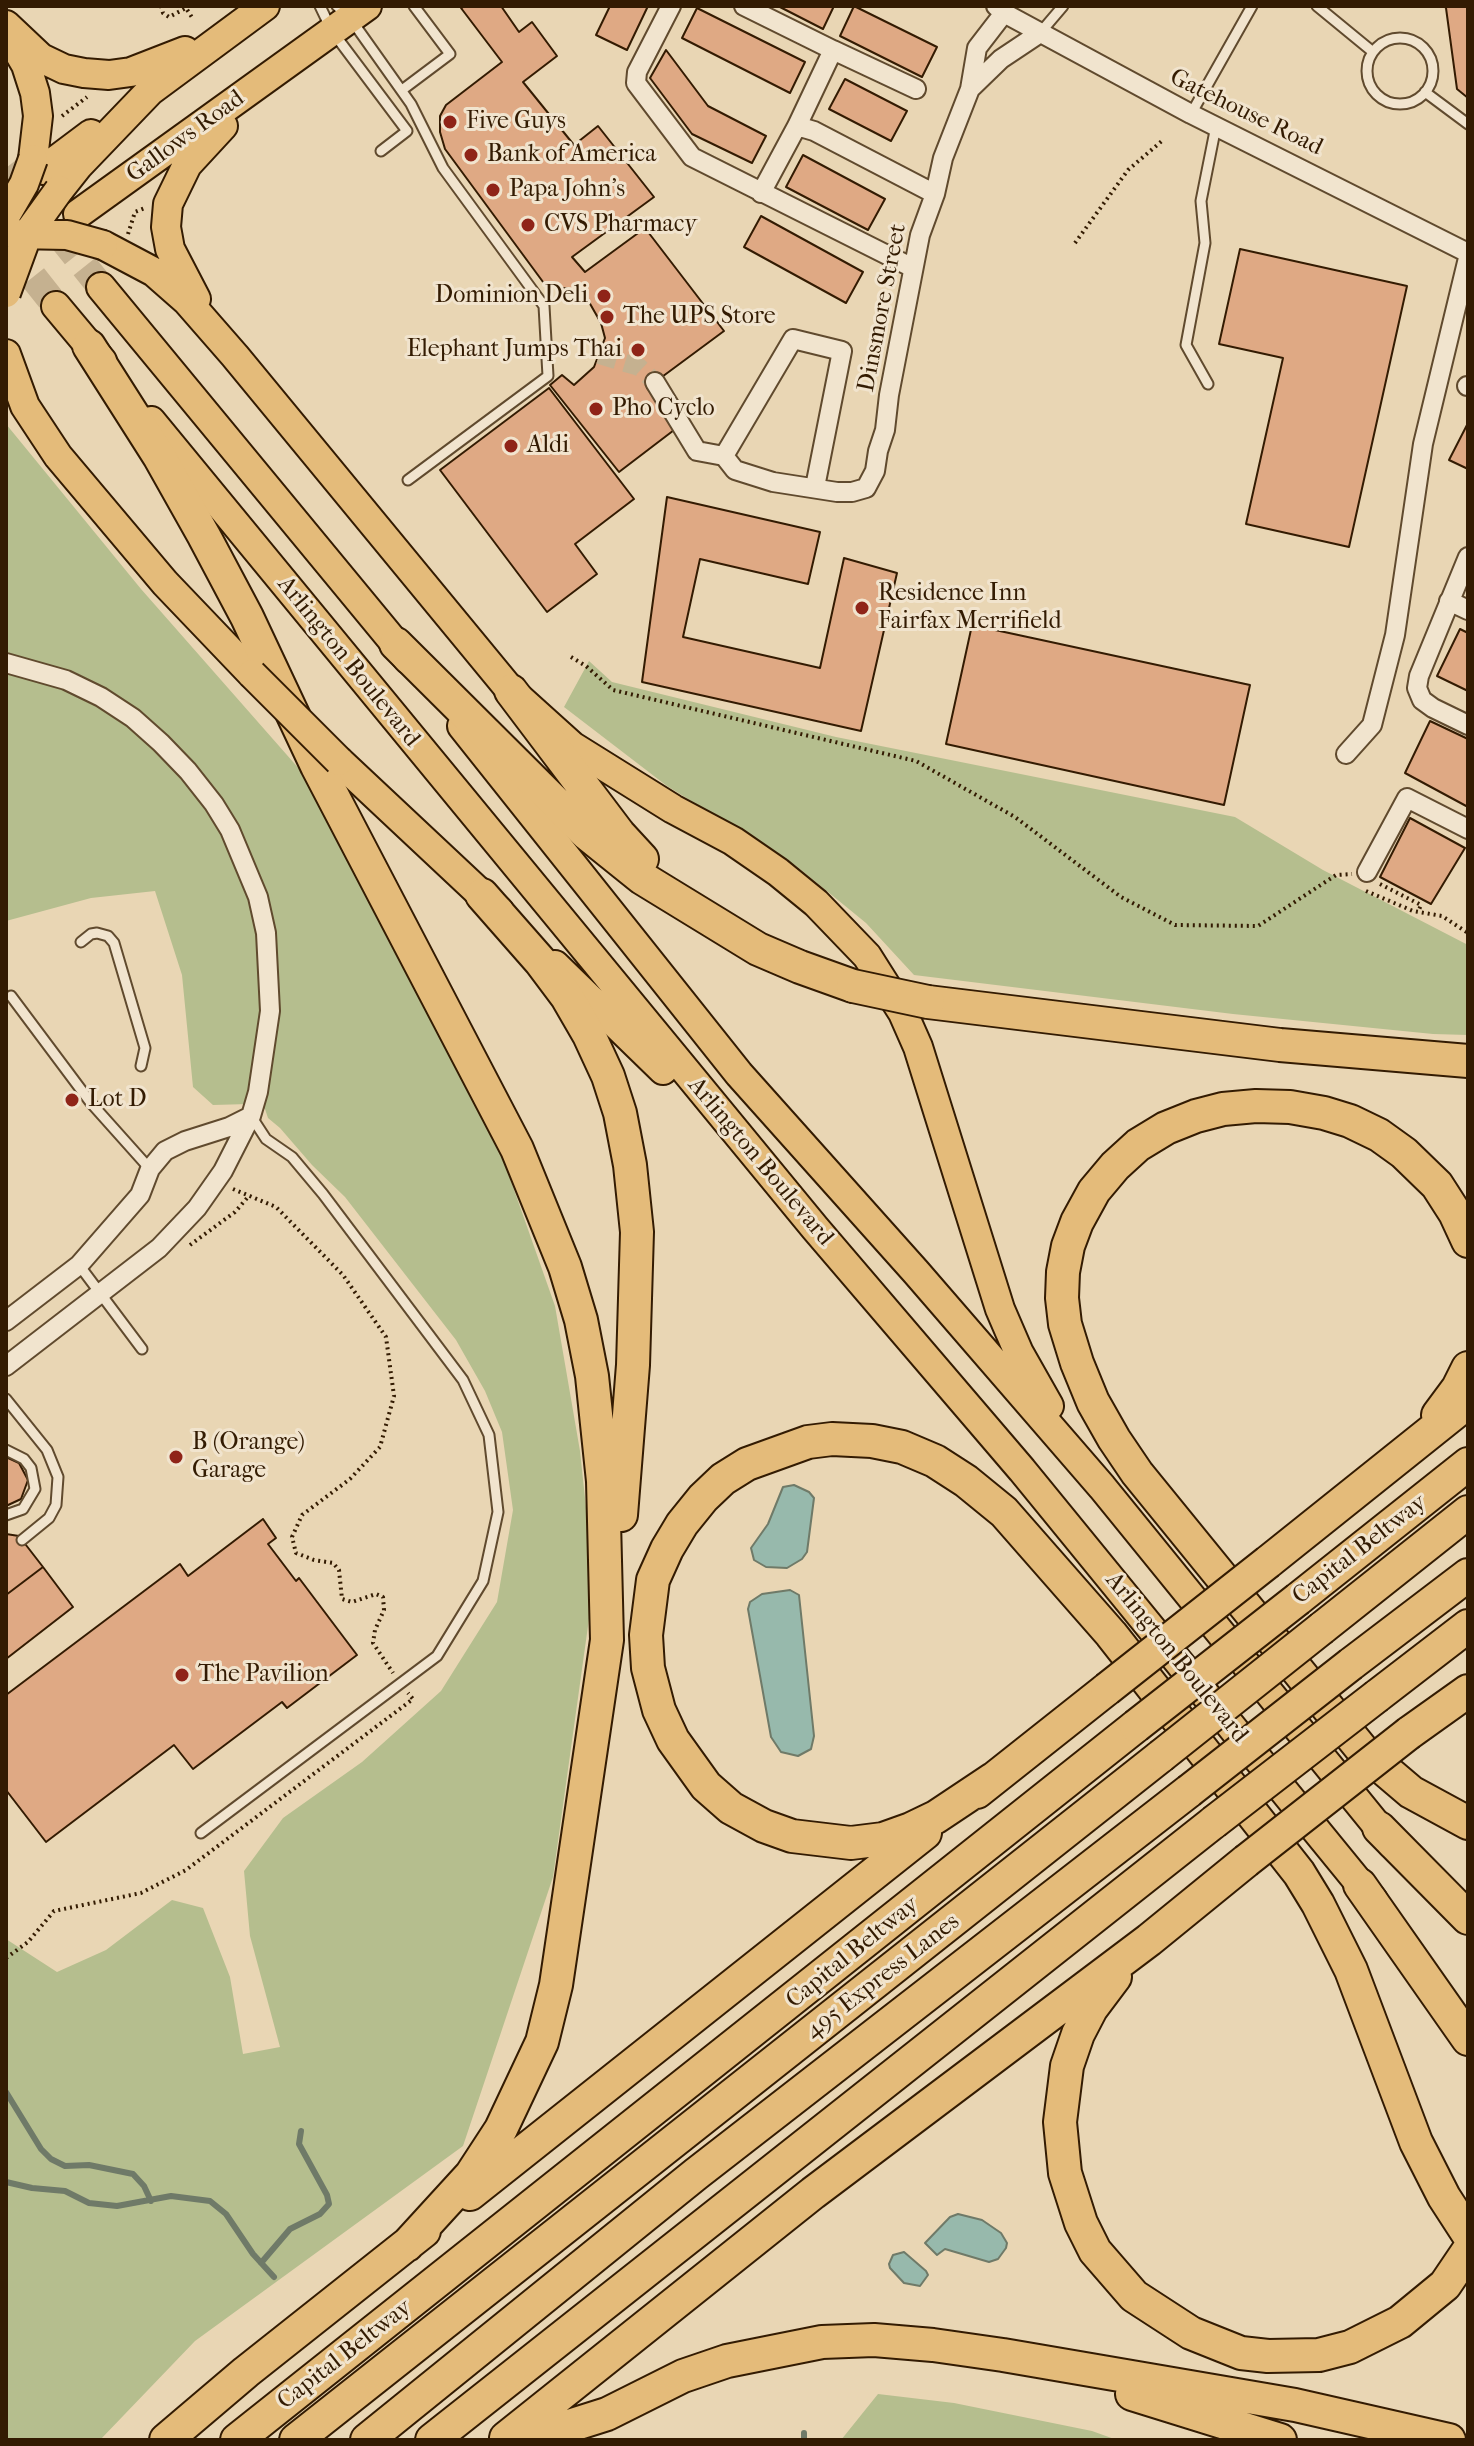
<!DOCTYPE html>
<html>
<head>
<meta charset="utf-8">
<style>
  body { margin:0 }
  #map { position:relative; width:1474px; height:2446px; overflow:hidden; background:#e9d6b4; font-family:"IM FELL French Canon",serif }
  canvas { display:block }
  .frame { position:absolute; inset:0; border:8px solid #331b02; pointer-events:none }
</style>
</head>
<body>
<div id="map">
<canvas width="1474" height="2446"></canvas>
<div class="frame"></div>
</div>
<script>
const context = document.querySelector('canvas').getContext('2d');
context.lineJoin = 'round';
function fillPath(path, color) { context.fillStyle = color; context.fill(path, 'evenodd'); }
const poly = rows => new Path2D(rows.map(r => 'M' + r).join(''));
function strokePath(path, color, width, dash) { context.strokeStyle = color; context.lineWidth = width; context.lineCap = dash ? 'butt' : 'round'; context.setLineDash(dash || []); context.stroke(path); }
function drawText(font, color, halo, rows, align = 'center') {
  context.font = font + ' "IM FELL French Canon",serif'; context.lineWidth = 6; context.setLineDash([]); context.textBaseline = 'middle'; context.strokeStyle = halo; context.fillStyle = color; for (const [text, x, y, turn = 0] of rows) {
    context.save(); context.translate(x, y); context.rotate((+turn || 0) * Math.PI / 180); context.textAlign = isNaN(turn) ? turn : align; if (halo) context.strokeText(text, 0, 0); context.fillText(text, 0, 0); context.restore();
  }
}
fillPath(poly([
  [6,424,141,589,301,771,500,1150,555,1306,580,1451,594,1583,553,1877,463,2146,195,2341,100,2440,6,2440,6,1939,57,1972,106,1950,172,1900,203,1908,230,1977,243,2054,280,2047,250,1936,244,1871,283,1818,362,1762,441,1691,497,1602,513,1510,502,1432,485,1391,456,1340,345,1197,312,1165,280,1128,268,1118,265,1109,249,1104,213,1105,193,1087,182,975,155,891,91,898,6,921],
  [589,661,612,682,836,737,1235,817,1323,870,1468,945,1468,1035,1433,1034,1233,1014,914,975,866,923,795,865,667,786,564,707],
  [878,2394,954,2403,1092,2431,1117,2440,841,2440]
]), '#b5be8e');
const water = poly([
  [794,1485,809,1492,814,1498,807,1552,802,1559,787,1568,766,1567,754,1560,751,1548,768,1524,783,1487,794,1485],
  [790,1590,799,1595,814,1736,811,1749,798,1756,781,1752,771,1737,748,1609,750,1602,762,1594,790,1590],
  [958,2214,982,2220,1001,2233,1007,2243,1006,2248,998,2259,989,2262,945,2249,937,2255,925,2243,950,2217,958,2214],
  [904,2252,926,2271,928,2275,920,2286,904,2283,890,2268,889,2264,893,2255,904,2252]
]);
fillPath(water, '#97b9ac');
strokePath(water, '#6f7a68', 2);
strokePath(poly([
  [6,2092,41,2149,51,2159,65,2166,89,2165,133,2174,144,2186,151,2201],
  [6,2182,32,2188,65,2191,89,2203,117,2206,171,2196,210,2201,226,2214,253,2254,274,2277],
  [261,2263,290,2229,320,2214,329,2204,327,2195,299,2144,301,2131],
  [804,2440,804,2433]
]), '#6f7a68', 6);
const building = poly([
  [465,6,501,6,519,32,532,22,557,56,523,82,574,145,598,126,654,197,572,257,585,272,645,228,724,331,647,388,678,427,619,472,550,385,562,375,574,385,594,367,605,338,601,323,589,302,571,289,546,286,445,149,440,132,440,116,446,105,502,62,461,8,465,6],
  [610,6,648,6,627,50,596,35,610,6],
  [778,6,834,6,823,29,778,6],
  [854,6,937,47,922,77,840,36,854,6],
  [1444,6,1468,6,1468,98,1457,89,1446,8,1444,6],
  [697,8,805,62,790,93,682,38,697,8],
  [666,50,708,106,766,136,752,163,692,134,650,78,666,50],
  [845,79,907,111,891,141,829,109,845,79],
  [803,155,885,199,868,230,786,187,803,155],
  [761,216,863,272,846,303,744,247,761,216],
  [1240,249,1407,286,1349,547,1246,524,1283,358,1219,344,1240,249],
  [549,388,634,499,575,544,597,574,547,612,440,470,549,388],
  [1468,423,1468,469,1449,460,1468,423],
  [667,497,820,532,808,584,700,559,683,637,820,668,844,558,897,573,861,731,642,682,667,497],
  [972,625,1250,685,1224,805,946,744,972,625],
  [1460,629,1468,633,1468,691,1437,676,1460,629],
  [1430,721,1468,739,1468,807,1405,773,1430,721],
  [1410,818,1465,848,1431,904,1380,877,1410,818],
  [6,1457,19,1463,28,1480,21,1499,6,1506,6,1457],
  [263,1519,276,1538,268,1544,296,1581,299,1578,357,1655,287,1708,282,1702,193,1769,174,1745,46,1842,6,1790,6,1695,180,1564,188,1576,263,1519],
  [6,1534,19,1536,43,1567,6,1595,6,1534],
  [43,1567,73,1607,6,1659,6,1595,43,1567]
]);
fillPath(building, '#dfa984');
strokePath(building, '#331b02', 2);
strokePath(poly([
  [599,355,639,367,655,382]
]), '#c5b190', 18, [18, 9]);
strokePath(poly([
  [6,168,101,287],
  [7,244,56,306]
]), '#c5b190', 28, [28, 14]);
const lane = poly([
  [320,6,332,31,407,131,381,151],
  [337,6,350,18,411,104,443,168,544,306,548,376,408,480],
  [1317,6,1373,52],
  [1040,33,1063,6],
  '1367 71a33 33 0 1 1 66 0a33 33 0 1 1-66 0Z',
  [402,90,450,54,414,6],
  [1425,92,1468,124],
  [1191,114,1252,6],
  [1208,384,1186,345,1205,243,1201,201,1216,126],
  [81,942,91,934,97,933,108,936,114,943,145,1048,141,1066],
  [11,996,91,1103,150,1169],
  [79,1265,142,1349],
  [6,1399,47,1450,58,1477,56,1505,49,1518,22,1540],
  [6,1450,24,1459,31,1468,35,1489,23,1509,6,1515],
  [201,1833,437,1656,483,1581,498,1512,489,1435,463,1380,323,1194,292,1157,266,1139,251,1116]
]);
const street = poly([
  [671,6,637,72,636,83,692,157,913,268],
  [744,6,833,50,797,126,761,193],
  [996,6,1004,13,1191,114,1468,253],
  [833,50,916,89],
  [970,89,1001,59,1040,33],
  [797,126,814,131,935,194],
  [655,382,697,451,724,456],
  [1467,386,1468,386],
  [815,487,842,351,793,339,724,456,735,470,773,482,837,492,852,492,866,488,875,471,878,451,885,430,889,395,920,235,935,194,943,158,970,89,977,48,1004,13],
  [1468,557,1419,676,1417,688,1422,700,1433,708,1468,725],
  [1449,601,1468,610],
  [6,663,66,680,101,697,133,718,161,743,188,771,214,804,230,830,258,897,266,933,270,1011,258,1092,251,1116,223,1171,197,1208,159,1248,6,1366],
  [1346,754,1372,725,1395,635,1423,444,1468,258],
  [1367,872,1407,798,1468,829],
  [6,1321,79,1265,140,1195,150,1169,165,1151,185,1141,229,1127,251,1116]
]);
const primary = poly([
  [6,25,41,58,64,69,84,73,109,75,131,72,185,51],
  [12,41,26,65,35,93,38,116,33,159],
  [43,170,91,134],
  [59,190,78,166,150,91,265,6],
  [78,214,367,6],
  [103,245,154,272,187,301,235,356,511,691,572,746,673,809,733,841,778,872,816,903,867,956,903,1013,918,1047,1000,1309,1019,1353,1049,1406],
  [101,287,408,659],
  [196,299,170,249,166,227,168,204,187,165,223,126],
  [56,306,102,361],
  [6,354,25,406,58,456,165,583,252,674],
  [151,421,815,1228,1022,1470,1373,1900],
  [462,726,739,1074,916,1272,1102,1487,1392,1844],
  [339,761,499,911],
  [555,965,663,1070]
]);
const highway = poly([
  [89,346,159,456,204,536,247,617,317,766,517,1149,565,1267,581,1320,592,1376,603,1481,607,1640,556,1985,542,2042,501,2129,471,2175,407,2245],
  [396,644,586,833,642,878,758,949,800,967,853,986],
  [511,691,619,834,642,859],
  [482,895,540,961,567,997,589,1035,608,1076,620,1113,630,1165,637,1232,633,1365,621,1515],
  [928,1002,1280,1045,1468,1061],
  [1468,1241,1455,1213,1437,1185,1404,1153,1379,1135,1350,1121,1324,1113,1290,1107,1256,1106,1223,1109,1196,1116,1166,1128,1138,1145,1115,1166,1094,1191,1077,1222,1068,1246,1063,1272,1062,1298,1065,1324,1077,1363,1093,1402,1114,1439,1137,1473,1364,1752,1411,1792,1468,1823],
  [1438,1415,1458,1388,1468,1368],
  [1268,1562,1468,1402],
  [1298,1599,1468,1464],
  [1322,1628,1468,1512],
  [1351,1664,1468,1575],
  [1377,1696,1468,1626],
  [1409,1733,1468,1691],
  [993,1779,936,1817,911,1829,883,1839,851,1843,792,1836,764,1826,731,1808,706,1786,673,1740,659,1710,648,1668,646,1635,653,1580,667,1549,682,1524,703,1498,723,1479,747,1464,808,1442,832,1439,872,1441,902,1447,935,1461,966,1481,1004,1512,1111,1634,1299,1873,1318,1904,1351,1970,1416,2142,1444,2197,1468,2234],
  [977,1792,1107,1689],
  [1379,1828,1468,1918],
  [1360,1885,1468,2039],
  [1115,1977,1091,2009,1078,2034,1067,2066,1060,2122,1065,2173,1081,2223,1095,2251,1134,2296,1191,2333,1241,2353,1268,2356,1319,2355,1350,2347,1400,2322,1445,2285,1468,2251],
  [470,2194,925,1833],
  [1132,2394,1280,2440],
  [506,2438,813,2193,1149,1940,1246,1861],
  [166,2440,246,2372,424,2231],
  [237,2440,1136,1726],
  [296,2440,1161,1756],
  [367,2440,696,2174,1189,1791],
  [432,2440,1214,1822],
  [525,2440,607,2414,683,2376,727,2361,822,2342,874,2340,933,2345,1003,2355,1295,2405,1449,2440]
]);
strokePath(lane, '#604a2e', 13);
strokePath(street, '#604a2e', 22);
strokePath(primary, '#331b02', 32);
strokePath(highway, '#331b02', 36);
strokePath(poly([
  [161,6,163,13,169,17,186,8,193,19],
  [62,116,87,97],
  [128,234,135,212,145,208],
  [1075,243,1128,170,1163,140],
  [571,657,586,666,613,690,916,761,1015,817,1121,897,1175,925,1258,926,1336,875,1352,874],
  [1380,884,1421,905,1418,912],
  [1366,891,1413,911,1442,916,1468,933],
  [233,1189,276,1207,343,1275,386,1337,394,1396,380,1447,350,1479,302,1515,292,1537,296,1553,314,1560,333,1563,339,1570,342,1599,352,1602,376,1594,383,1597,384,1610,375,1630,373,1643,393,1673],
  [190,1245,235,1212,248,1197],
  [6,1958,28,1942,54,1911,141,1893,186,1870,413,1699,408,1693]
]), '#331b02', 4, [2, 4]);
strokePath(lane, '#f1e4ce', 9);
strokePath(street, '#f1e4ce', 18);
strokePath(primary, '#e4bb7a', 28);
strokePath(highway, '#e4bb7a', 32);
const primaryBridge = poly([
  [6,215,24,184,33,159],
  [14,234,67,235,103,245],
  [6,293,28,233,59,190],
  [252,674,339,761]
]);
const highwayBridge = poly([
  [853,986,928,1002],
  [1107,1689,1268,1562],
  [1136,1726,1298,1599],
  [1161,1756,1322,1628],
  [1189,1791,1351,1664],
  [1214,1822,1377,1696],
  [1246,1861,1409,1733]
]);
strokePath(primaryBridge, '#331b02', 32, []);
strokePath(highwayBridge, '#331b02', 36, []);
strokePath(primaryBridge, '#e4bb7a', 28);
strokePath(highwayBridge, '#e4bb7a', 32);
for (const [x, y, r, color] of [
  [450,122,8,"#8f2418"],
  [471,155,8,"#8f2418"],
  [493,190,8,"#8f2418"],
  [528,225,8,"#8f2418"],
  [604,296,8,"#8f2418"],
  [607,317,8,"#8f2418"],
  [638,350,8,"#8f2418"],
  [596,409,8,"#8f2418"],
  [511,446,8,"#8f2418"],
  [862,608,8,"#8f2418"],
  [72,1100,8,"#8f2418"],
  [176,1457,8,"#8f2418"],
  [182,1675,8,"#8f2418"]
]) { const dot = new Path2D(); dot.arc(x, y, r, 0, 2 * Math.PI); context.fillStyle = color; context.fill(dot); strokePath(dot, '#f1e4ce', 3); }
drawText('24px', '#331b02', '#f1e4ce', [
  ["Gatehouse Road",1246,113,26],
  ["Gallows Road",186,137,-36],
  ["Dinsmore Street",883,308,-79],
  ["Arlington Boulevard",348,662,51],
  ["Arlington Boulevard",760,1162,50],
  ["Capital Beltway",1360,1550,-38],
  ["Arlington Boulevard",1176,1658,51],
  ["Capital Beltway",853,1953,-39],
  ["495 Express Lanes",883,1977,-38],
  ["Capital Beltway",345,2355,-38]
]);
drawText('24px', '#331b02', '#f1e4ce', [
  ["Five Guys",466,122],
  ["Bank of America",487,155],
  ["Papa John's",509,190],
  ["CVS Pharmacy",544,225],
  ["Dominion Deli",588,296,"right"],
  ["The UPS Store",623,317],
  ["Elephant Jumps Thai",622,350,"right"],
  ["Pho Cyclo",612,409],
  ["Aldi",527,446],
  ["Residence Inn",878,594],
  ["Fairfax Merrifield",878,622],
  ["Lot D",88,1100],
  ["B (Orange)",192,1443],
  ["Garage",192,1471],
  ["The Pavilion",198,1675]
], 'left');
</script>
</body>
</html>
